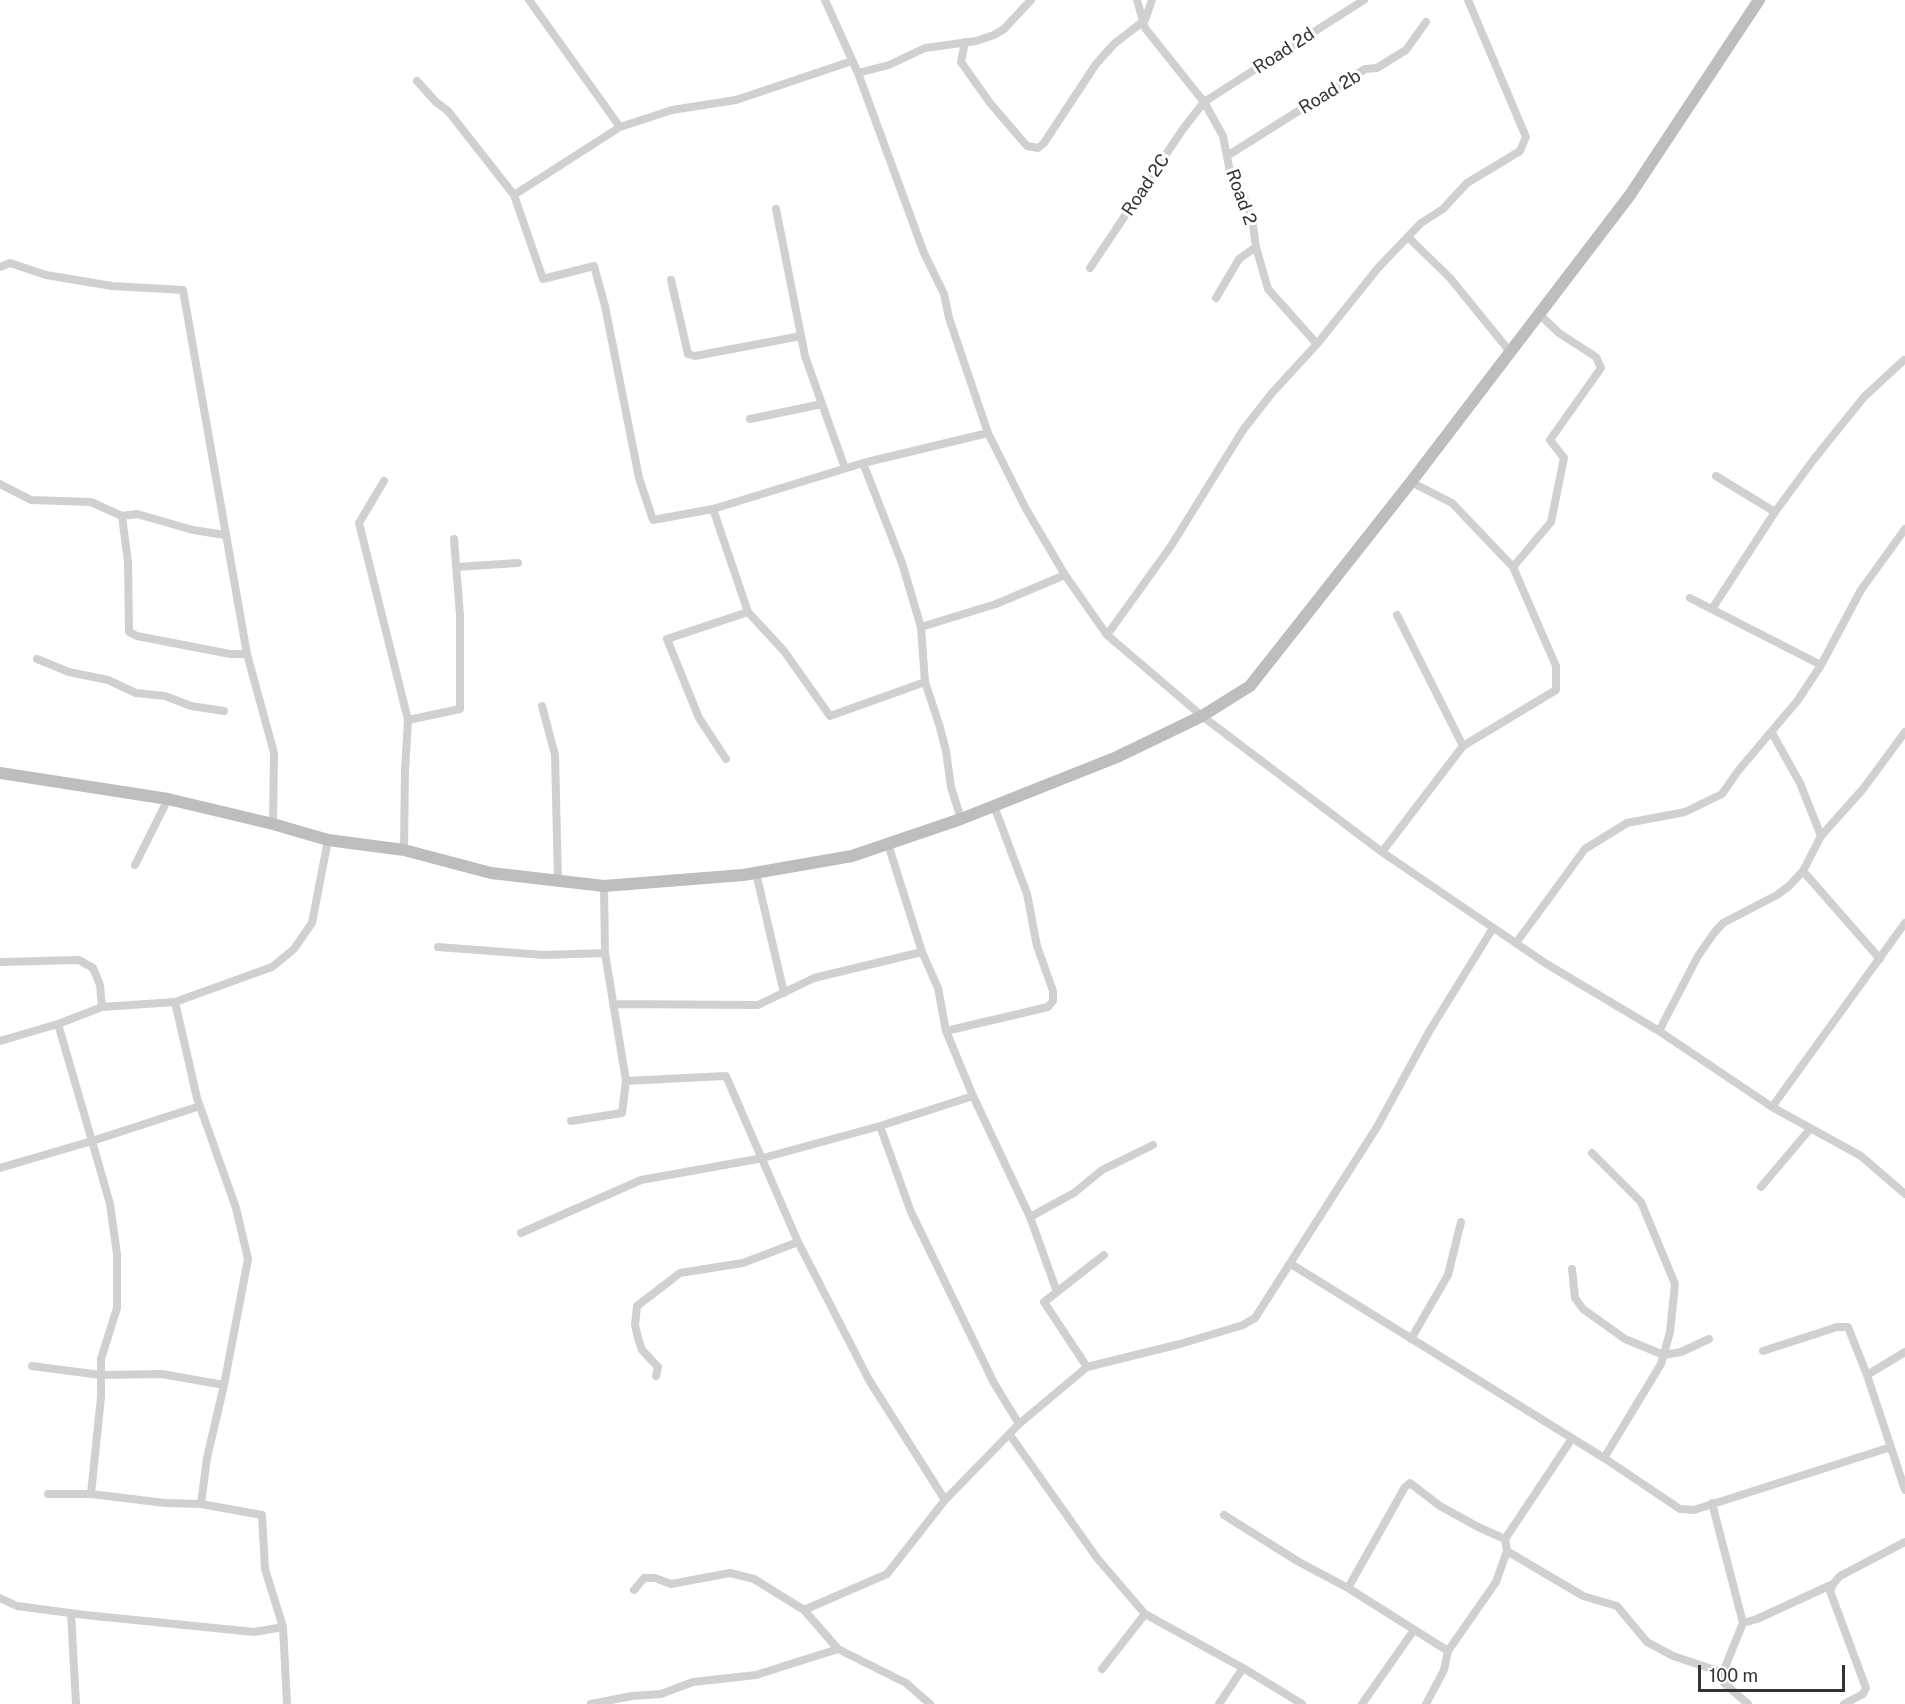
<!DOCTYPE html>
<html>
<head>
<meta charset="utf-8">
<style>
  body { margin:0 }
  #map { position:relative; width:1905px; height:1704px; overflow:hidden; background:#fff; font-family:"Public Sans",sans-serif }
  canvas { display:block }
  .scale { position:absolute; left:1698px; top:1665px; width:147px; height:27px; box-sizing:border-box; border:3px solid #333; border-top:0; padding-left:8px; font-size:18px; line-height:21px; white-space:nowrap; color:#333; -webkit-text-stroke:4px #fff; paint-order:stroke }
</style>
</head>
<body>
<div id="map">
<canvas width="1905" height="1704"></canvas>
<div class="scale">100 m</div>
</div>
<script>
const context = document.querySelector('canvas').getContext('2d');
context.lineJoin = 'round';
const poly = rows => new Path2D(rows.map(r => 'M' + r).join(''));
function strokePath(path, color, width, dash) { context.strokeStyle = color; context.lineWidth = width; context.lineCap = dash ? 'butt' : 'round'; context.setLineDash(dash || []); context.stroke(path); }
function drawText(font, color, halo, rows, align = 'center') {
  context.font = font + ' "Public Sans",sans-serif'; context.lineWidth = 6; context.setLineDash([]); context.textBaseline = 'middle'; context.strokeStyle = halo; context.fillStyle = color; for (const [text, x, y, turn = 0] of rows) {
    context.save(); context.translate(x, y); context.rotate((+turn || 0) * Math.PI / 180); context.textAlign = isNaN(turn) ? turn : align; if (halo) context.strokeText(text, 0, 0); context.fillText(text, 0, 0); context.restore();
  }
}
strokePath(poly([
  [529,0,620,127],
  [825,0,858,73,924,253,944,294,949,318,988,433,1026,509,1065,575,1107,635,1202,716,1382,852,1545,963,1659,1031,1772,1107,1861,1156,1905,1194],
  [1137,0,1145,28,1204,102,1223,136,1231,177,1242,193,1252,219,1256,247,1268,289,1317,344],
  [965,42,961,62,990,103,1027,146,1038,148,1044,143,1096,64,1114,44,1145,20,1152,0],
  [858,73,889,65,925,48,976,41,994,35,1004,29,1031,0],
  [417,81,436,102,448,111,514,195,543,279,594,266,605,306,639,478,653,520,713,509,863,463,988,433],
  [1227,156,1365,69,1377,68,1406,50,1426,22],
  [514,195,620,127,672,110,736,100,852,61],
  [776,209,805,356,822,404],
  [1408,237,1450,278,1511,353],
  [0,267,10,263,46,275,112,286,183,290,247,654,274,753,273,824],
  [1090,268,1183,129,1204,102,1364,0],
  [671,280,688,354,695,356,801,336],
  [1216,298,1239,259,1256,247],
  [750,419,822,404,845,468],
  [863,463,902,563,921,627,925,682,939,724,946,751,951,787,961,819],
  [1716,476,1775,512],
  [384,481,359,523,408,720],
  [1411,482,1452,503,1513,567],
  [0,484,31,500,91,502,122,516,137,514,193,530,225,535],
  [713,509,748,612,784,651,830,716,925,682],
  [122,516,128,562,129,632,137,636,230,654,247,654],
  [456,567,518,563],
  [1690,598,1821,665],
  [1712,609,1775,512,1814,459,1864,397,1904,360],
  [1397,615,1463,746],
  [921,627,996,604,1065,575],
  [1107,635,1171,546,1243,430,1272,393,1317,344,1378,268,1421,223,1443,209,1467,183,1520,151,1526,137,1468,0],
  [37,659,69,672,108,680,136,693,165,696,191,706,224,711],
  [542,706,555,755,558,880],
  [1772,733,1800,783,1821,836],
  [726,759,699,718,667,639,748,612],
  [404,850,405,770,408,720,460,709,460,615,454,539],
  [1382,852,1463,746,1556,690,1556,666,1513,567,1551,522,1564,458,1550,440,1601,368,1596,357,1559,333,1539,314],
  [135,865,168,799],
  [1803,871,1880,959],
  [756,873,784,993],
  [1516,943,1585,849,1627,823,1685,812,1722,794,1738,771,1798,700,1821,665,1861,590,1905,529],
  [438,947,544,955,605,953,604,886],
  [605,953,626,1081],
  [0,962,79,960,93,968,100,985,102,1007],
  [613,1004,758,1005,814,978,922,952],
  [946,1031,1048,1007,1053,1001,1053,991,1037,946,1027,894,994,806],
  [1659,1031,1698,956,1714,933,1723,923,1777,895,1789,886,1803,871,1821,836,1863,789,1905,732],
  [0,1041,58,1024,102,1007,175,1002,272,967,294,949,312,923,328,840],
  [973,1096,1030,1217,1074,1193,1102,1170,1153,1145],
  [1772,1107,1905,923],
  [571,1121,622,1113,626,1081,726,1076,798,1242,743,1263,680,1273,637,1306,635,1325,638,1338,642,1350,658,1367,656,1376],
  [880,1126,911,1212,994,1383,1019,1424],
  [1592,1153,1641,1202,1675,1284,1670,1332,1661,1364,1604,1458],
  [0,1168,92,1141,58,1024],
  [1761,1187,1810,1129],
  [1030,1217,1057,1292,1104,1255],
  [521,1233,641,1180,763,1158,880,1126,973,1096,946,1031,938,988,922,952,888,844],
  [798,1242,869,1380,945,1500],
  [1291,1264,1604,1458,1680,1509,1694,1510,1891,1447],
  [1572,1269,1575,1298,1583,1309,1625,1339,1664,1355,1681,1352,1709,1339],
  [1057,1292,1044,1302,1087,1367],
  [1411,1339,1448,1275,1461,1222],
  [1763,1351,1837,1327,1848,1327,1867,1375,1905,1490],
  [32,1366,101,1375,162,1374,224,1385],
  [1867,1375,1905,1352],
  [1010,1435,1097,1558,1145,1614,1243,1668,1302,1704],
  [48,1494,91,1494,165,1503,201,1504],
  [91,1494,101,1397,101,1359,117,1308,117,1254,110,1204,92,1141,200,1106],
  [1712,1503,1743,1623,1721,1677,1724,1683,1748,1704],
  [1224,1515,1299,1562,1348,1588,1448,1651],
  [1507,1551,1583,1596,1617,1606,1647,1642,1673,1656,1721,1672],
  [1833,1584,1830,1591,1866,1688,1863,1694,1844,1704],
  [1348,1588,1405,1487,1410,1483,1440,1506,1478,1527,1505,1539],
  [634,1590,644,1578,655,1578,671,1584,730,1573,754,1579,804,1610],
  [0,1598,17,1606,85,1615,254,1632,283,1627,265,1569,262,1515,201,1504,207,1458,224,1385,248,1259,236,1208,197,1098,175,1002],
  [71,1613,76,1704],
  [1743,1623,1757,1619,1833,1584,1840,1576,1905,1542],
  [283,1627,287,1704],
  [1102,1669,1145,1614],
  [591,1704,632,1696,661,1694,693,1682,756,1675,838,1649],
  [930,1704,906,1683,838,1649,804,1610,887,1574,945,1500,1019,1424,1087,1367,1180,1344,1243,1325,1255,1318,1377,1127,1430,1030,1493,928],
  [1219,1704,1243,1668],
  [1362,1704,1414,1630],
  [1426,1704,1444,1670,1448,1651,1496,1582,1507,1551,1505,1539,1571,1440]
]), '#d0d0d0', 8);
strokePath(poly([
  [0,773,168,799,273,824,328,840,404,850,491,873,604,886,743,875,852,856,961,819,1117,757,1202,716,1250,686,1411,482,1630,195,1759,0]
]), '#bdbdbd', 12);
drawText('18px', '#333', '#fff', [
  ["Road 2d",1284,51,-33],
  ["Road 2b",1330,92,-31],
  ["Road 2C",1146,185,-56],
  ["Road 2",1241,197,70]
]);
</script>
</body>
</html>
